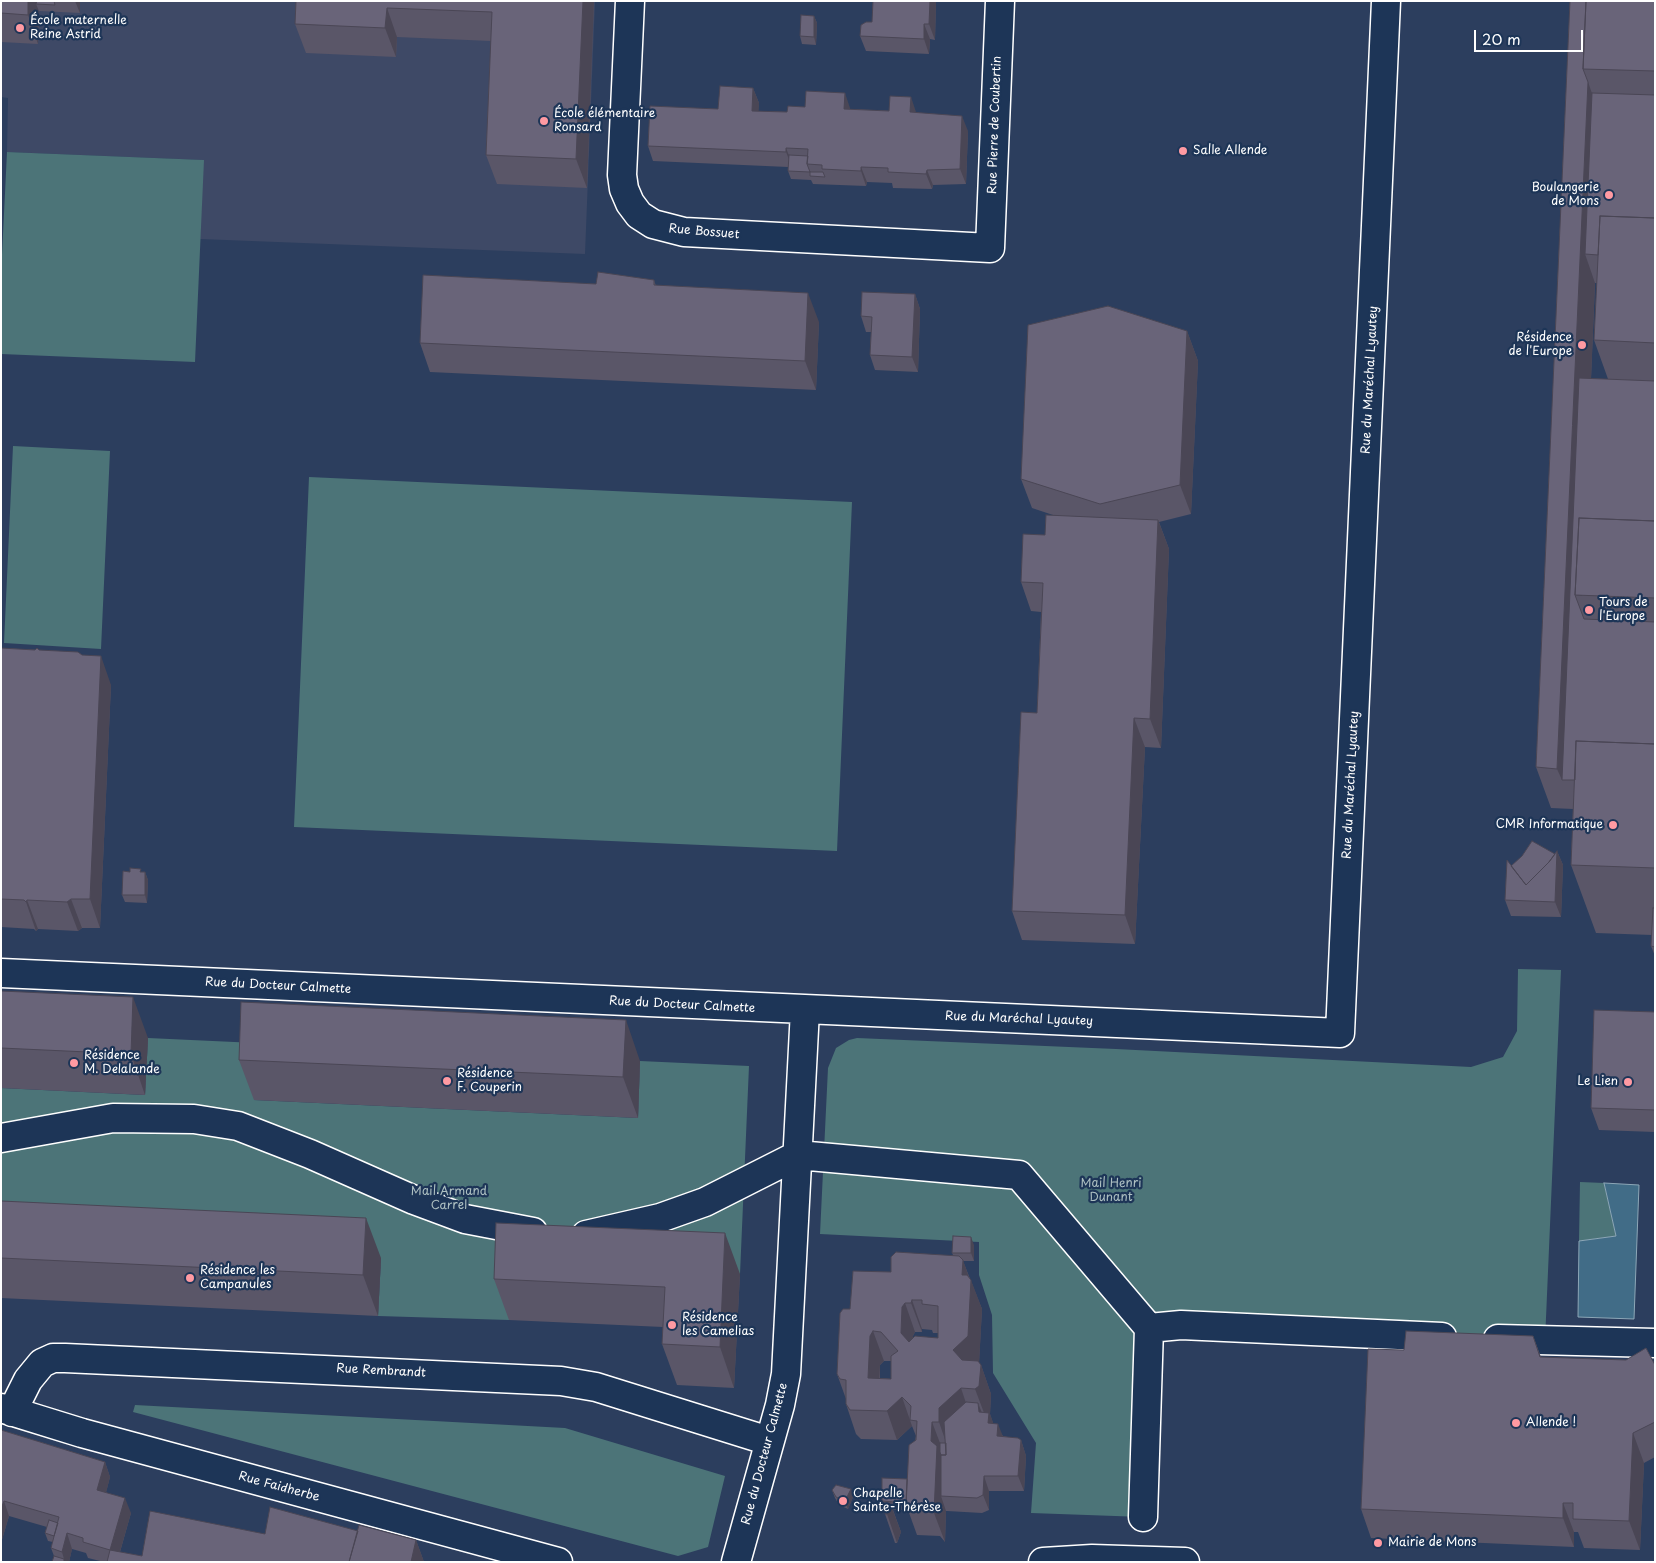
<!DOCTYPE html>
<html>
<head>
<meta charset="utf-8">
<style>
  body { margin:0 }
  #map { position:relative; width:1656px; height:1563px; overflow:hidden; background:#2c3e5e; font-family:"Playpen Sans",sans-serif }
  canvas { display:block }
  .frame { position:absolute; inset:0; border:2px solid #fff; pointer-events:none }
  .scale { position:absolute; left:1474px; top:30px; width:109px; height:22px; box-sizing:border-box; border:2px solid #fff; border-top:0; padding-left:6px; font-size:15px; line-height:18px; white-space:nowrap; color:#fff; -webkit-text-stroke:4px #1d3557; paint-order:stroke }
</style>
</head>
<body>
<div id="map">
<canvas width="1656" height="1563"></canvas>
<div class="frame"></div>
<div class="scale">20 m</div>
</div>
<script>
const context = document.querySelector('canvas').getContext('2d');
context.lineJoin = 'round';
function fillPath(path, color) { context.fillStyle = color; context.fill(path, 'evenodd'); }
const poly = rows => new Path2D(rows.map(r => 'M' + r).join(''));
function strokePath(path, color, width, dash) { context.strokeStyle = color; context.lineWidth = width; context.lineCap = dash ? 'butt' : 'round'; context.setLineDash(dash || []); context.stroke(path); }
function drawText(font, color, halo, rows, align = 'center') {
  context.font = font + ' "Playpen Sans",sans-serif'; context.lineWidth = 4.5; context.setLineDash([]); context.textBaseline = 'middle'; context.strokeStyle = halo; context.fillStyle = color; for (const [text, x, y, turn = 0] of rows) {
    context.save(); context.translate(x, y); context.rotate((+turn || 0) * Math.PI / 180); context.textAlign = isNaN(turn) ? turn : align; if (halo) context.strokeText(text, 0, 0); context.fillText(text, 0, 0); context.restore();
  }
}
fillPath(poly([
  [1,1,595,1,585,254,200,239,203,160,7,152,8,98,1,97]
]), '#3e4966');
fillPath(poly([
  [7,152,204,160,195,362,1,354,1,275],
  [13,446,110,451,101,649,4,643],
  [309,477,852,502,837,851,294,827],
  [1518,969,1561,970,1545,1341,1149,1328,1143,1517,1031,1513,1036,1443,993,1373,992,1315,979,1275,979,1242,820,1234,828,1068,836,1048,849,1040,857,1038,1116,1049,1471,1067,1503,1057,1517,1031],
  [148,1038,256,1043,254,1100,638,1118,640,1061,749,1066,740,1274,511,1263,509,1320,378,1316,381,1259,1,1241,1,1088,145,1095],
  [1580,1182,1604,1183,1616,1236,1579,1241],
  [135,1405,565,1428,725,1476,708,1547,678,1556,133,1412]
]), '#4c7478');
const water = poly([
  [1604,1183,1639,1185,1634,1319,1578,1317,1579,1241,1616,1236,1604,1183]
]);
fillPath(water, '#416c87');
strokePath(water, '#8da7b7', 1);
const street = poly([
  [630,1,622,175,624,189,630,203,639,215,653,224,684,232,990,248,1000,1],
  [1,973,1340,1033,1386,1],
  [1,1138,113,1118,194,1119,238,1126,310,1154,414,1200,465,1219,533,1232],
  [586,1235,660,1218,705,1202,798,1155,1019,1175,1149,1328],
  [1149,1328,1181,1325,1442,1337],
  [1498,1339,1655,1343],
  [1,1408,82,1433,558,1562],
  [12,1412,28,1380,42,1363,53,1358,65,1358,561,1381,596,1387,769,1441],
  [1143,1517,1149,1328],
  [736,1562,780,1405,786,1374,805,1010]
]);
const secondary = poly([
  [1043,1562,1092,1559,1185,1562]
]);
strokePath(street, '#fff', 31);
strokePath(secondary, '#fff', 31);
strokePath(street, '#1d3557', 28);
strokePath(secondary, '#1d3557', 28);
fillPath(poly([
  [1,1,80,1,80,13,39,11,38,44,1,42],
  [296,1,594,1,587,188,497,184,486,155,491,41,397,37,396,57,306,53,295,24],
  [873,1,936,1,935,40,930,39,929,54,866,51,860,36,872,22],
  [1570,1,1655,1,1655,956,1651,946,1652,935,1596,933,1571,865,1573,809,1551,808,1536,767],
  [1595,283,1597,283,1594,340,1608,379,1591,379],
  [814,16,817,23,816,45,802,44,800,36],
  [753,88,759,103,758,111,787,112,850,108,850,109,916,112,968,131,966,184,933,185,932,189,893,188,892,183,867,182,866,186,813,184,811,180,791,179,788,171,788,167,653,161,648,146,718,109],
  [654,280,656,286,819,322,816,390,430,372,420,343,596,284],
  [915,294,920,309,918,372,875,370,870,355,871,332,866,332,861,316],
  [1187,331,1198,361,1191,514,1159,522,1169,549,1161,748,1145,747,1135,944,1022,940,1012,911,1037,713,1041,612,1031,611,1021,582,1045,535,1056,516,1032,508,1021,479],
  [1,648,39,650,111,685,100,928,82,928,78,931,38,929,36,931,34,929,1,927],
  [1557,851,1563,865,1561,917,1511,916,1505,900,1511,866,1555,854],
  [142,872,145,872,148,880,147,903,125,902,122,895],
  [1,991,148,1038,145,1095,1,1088],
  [1655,1012,1655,1132,1599,1130,1591,1108],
  [239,1060,640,1061,638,1118,254,1100],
  [1,1201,381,1258,378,1316,1,1298],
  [974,1245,974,1261,963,1261,982,1309,979,1363,981,1365,991,1394,990,1414,993,1423,1003,1436,1021,1440,1026,1456,1024,1491,989,1491,989,1510,982,1513,947,1511,946,1511,945,1542,940,1536,917,1535,908,1510,893,1510,901,1532,897,1543,895,1543,885,1514,886,1509,884,1509,882,1501,907,1479,916,1436,912,1426,897,1440,861,1439,856,1434,846,1404,846,1399,837,1374,850,1309,891,1272,953,1255,952,1253],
  [922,1329,932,1330,933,1333,938,1333,938,1338,913,1338,913,1336,915,1332,922,1332],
  [884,1361,891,1361,891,1379,880,1378,880,1365],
  [740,1274,734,1388,677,1385,662,1344,663,1327,509,1320,494,1279],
  [1533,1336,1541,1357,1655,1365,1655,1457,1644,1463,1640,1550,1584,1548,1578,1532,1574,1532,1574,1547,1371,1538,1361,1509,1404,1350],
  [1,1430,105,1462,110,1477,106,1492,131,1513,120,1552,142,1556,265,1534,358,1531,416,1540,424,1562,104,1562,88,1558,86,1553,72,1549,69,1562,54,1556,51,1548,53,1542,48,1541,45,1533,47,1527,9,1516,1,1543],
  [832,1490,853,1497,848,1509,839,1505,835,1498]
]), '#5a5668');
fillPath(poly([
  [28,1,38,1,36,4,39,11,38,44,28,15],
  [75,1,80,1,80,13],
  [583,1,594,1,587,188,576,159],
  [930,1,936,1,935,40,929,24],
  [387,8,397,37,396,57,385,28],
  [814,16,817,23,816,45,814,37],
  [924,24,930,39,929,54,924,39],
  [1588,82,1602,122,1585,254,1595,283,1582,596,1575,595,1562,780,1557,769],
  [753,88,759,103,758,126,752,111],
  [845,93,850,108,850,124,844,109],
  [911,97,916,112,910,112],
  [962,116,968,131,966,184,960,169],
  [786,148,792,163,792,167,786,152],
  [861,167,867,182,866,186,861,171],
  [927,170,933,185,932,189,926,174],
  [808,293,819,322,816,390,805,361],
  [915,294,920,309,918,372,912,357],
  [1187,331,1198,361,1191,514,1180,485],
  [1158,520,1169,549,1161,748,1150,719],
  [101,656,111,685,100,928,90,899],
  [1134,718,1145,747,1135,944,1125,915],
  [1557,851,1563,865,1561,917,1555,902],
  [145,872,148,880,147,903,145,895],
  [71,899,82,928,78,931,67,902],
  [27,900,38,929,36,931,26,902],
  [133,997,148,1038,145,1095,131,1054],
  [626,1020,640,1061,638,1118,623,1077],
  [366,1218,381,1258,378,1316,363,1275],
  [725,1233,740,1274,734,1388,720,1347],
  [971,1237,974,1245,974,1261,971,1253],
  [963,1260,971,1283,971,1280,982,1309,979,1365,961,1371,953,1350],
  [912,1300,922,1329,922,1332,911,1303],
  [905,1303,915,1332,913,1336,912,1362,901,1333,902,1307],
  [873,1331,884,1361,880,1365,878,1407,868,1378,870,1336],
  [981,1365,991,1394,990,1414,995,1428,994,1438,986,1418,975,1389],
  [961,1388,971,1418,949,1451,939,1422,939,1408],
  [902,1397,912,1426,897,1440,887,1411],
  [978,1403,984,1418,979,1412],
  [932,1422,943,1451,941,1496,946,1511,945,1542,934,1513,931,1441],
  [998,1424,1004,1439,997,1436],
  [1633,1433,1644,1463,1640,1550,1629,1521],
  [1021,1440,1026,1456,1024,1491,1018,1476],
  [105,1462,110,1477,103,1505,97,1490],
  [984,1476,989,1491,989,1510,983,1495],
  [851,1489,853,1497,848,1509,845,1501],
  [125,1498,131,1513,117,1562,110,1550],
  [4,1501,9,1516,1,1543,1,1509],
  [890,1503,901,1532,897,1543,887,1514],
  [1563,1503,1574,1532,1574,1547,1563,1518],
  [67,1533,72,1549,69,1562,64,1562,64,1559,62,1552],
  [416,1540,424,1562,411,1562]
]), '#4a4655');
const building = poly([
  [1,1,28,1,28,15,1,13,1,1],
  [37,1,54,1,55,5,36,4,37,1],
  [296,1,583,1,576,159,486,155,492,12,387,8,385,28,295,24,296,1],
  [873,1,930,1,929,24,924,24,924,39,860,36,861,25,866,22,872,22,873,1],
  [1570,1,1586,1,1583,69,1588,82,1557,769,1536,767,1570,1],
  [1586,1,1655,1,1655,71,1583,69,1586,1],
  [801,15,814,16,814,37,800,36,801,15],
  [720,86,753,88,752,111,787,112,788,106,805,107,806,91,845,93,844,109,889,111,890,96,911,97,910,112,962,116,960,169,927,170,926,174,888,172,888,168,861,167,861,171,822,169,822,165,807,164,808,149,786,148,786,152,648,146,650,106,718,109,720,86],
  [1592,93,1655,95,1655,218,1600,216,1598,255,1585,254,1592,93],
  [789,155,808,156,807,164,810,172,788,171,789,155],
  [810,172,823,172,825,177,810,176,810,172],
  [1600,216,1655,218,1655,343,1594,340,1600,216],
  [598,272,654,280,654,285,808,293,805,361,420,343,423,275,596,284,598,272],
  [862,292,915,294,912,357,870,355,872,317,861,316,862,292],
  [1108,306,1187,331,1180,485,1100,504,1021,479,1028,325,1108,306],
  [1579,378,1655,381,1655,521,1579,518,1575,595,1584,619,1655,622,1655,744,1576,741,1575,780,1562,780,1579,378],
  [1046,515,1158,520,1150,719,1134,718,1125,915,1012,911,1021,712,1037,713,1043,583,1021,582,1023,534,1045,535,1046,515],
  [1579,518,1655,521,1655,598,1575,595,1579,518],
  [1,648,35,650,37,648,39,650,78,652,82,655,101,656,90,899,71,899,67,902,27,900,26,902,24,900,1,899,1,648],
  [1576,741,1655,744,1655,868,1571,865,1576,741],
  [1532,841,1555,854,1549,862,1526,885,1511,866,1522,856,1532,841],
  [1557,851,1555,902,1505,900,1507,860,1526,885,1549,862,1557,851],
  [130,868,141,869,140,872,145,872,145,895,122,895,123,871,130,872,130,868],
  [1653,908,1655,908,1655,947,1651,946,1653,908],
  [1,991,133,997,131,1054,1,1048,1,991],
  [241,1002,626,1020,623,1077,239,1060,241,1002],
  [1594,1010,1655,1012,1655,1110,1591,1108,1594,1010],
  [1,1201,366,1218,363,1275,1,1258,1,1201],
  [496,1223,725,1233,720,1347,662,1344,665,1287,494,1279,496,1223],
  [953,1236,971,1237,971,1253,952,1253,953,1236],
  [896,1252,959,1256,963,1260,962,1275,967,1275,971,1280,968,1336,953,1350,962,1360,978,1361,981,1365,979,1386,975,1389,961,1388,939,1408,939,1422,932,1422,931,1441,937,1446,934,1513,929,1507,906,1506,909,1445,916,1440,917,1421,910,1420,911,1406,902,1397,887,1411,850,1410,846,1404,846,1380,840,1379,837,1374,840,1313,843,1309,850,1309,853,1271,891,1272,891,1257,896,1252],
  [912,1300,922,1300,922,1304,938,1306,938,1338,915,1336,909,1342,901,1333,902,1307,905,1303,911,1303,912,1300],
  [873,1331,881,1332,898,1351,891,1356,891,1379,868,1378,870,1336,873,1331],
  [1406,1331,1533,1336,1540,1357,1626,1360,1646,1348,1655,1365,1655,1422,1633,1433,1629,1521,1573,1519,1573,1503,1563,1503,1563,1518,1361,1509,1368,1349,1404,1350,1406,1331],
  [966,1402,978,1403,979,1412,989,1413,988,1423,998,1424,997,1436,1018,1438,1021,1440,1018,1476,984,1476,983,1495,977,1498,941,1496,941,1455,946,1455,944,1422,966,1402],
  [1,1430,105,1462,97,1490,125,1498,110,1550,83,1542,83,1538,67,1533,62,1552,51,1548,59,1517,4,1501,1,1509,1,1430],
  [940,1443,946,1443,946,1455,941,1455,940,1452,940,1443],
  [882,1478,907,1479,906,1503,882,1501,882,1478],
  [836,1485,851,1489,845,1501,836,1497,832,1490,836,1485],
  [890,1503,887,1514,885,1514,886,1507,890,1503],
  [270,1507,358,1531,349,1562,107,1562,110,1550,142,1556,150,1511,265,1534,270,1507],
  [49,1520,58,1523,54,1536,45,1533,49,1520],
  [359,1525,416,1540,411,1562,349,1562,359,1525],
  [54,1556,64,1559,64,1562,52,1562,54,1556]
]);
fillPath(building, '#696479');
strokePath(building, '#4a4655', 1);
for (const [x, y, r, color] of [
  [20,28,5,"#ff9aa2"],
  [544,121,5,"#ff9aa2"],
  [1183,151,5,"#ff9aa2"],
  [1609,195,5,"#ff9aa2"],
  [1582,345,5,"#ff9aa2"],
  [1589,610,5,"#ff9aa2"],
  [1613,825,5,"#ff9aa2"],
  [74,1063,5,"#ff9aa2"],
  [447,1081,5,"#ff9aa2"],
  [1628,1082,5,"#ff9aa2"],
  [190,1278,5,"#ff9aa2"],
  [672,1325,5,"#ff9aa2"],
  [1516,1423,5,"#ff9aa2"],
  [843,1501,5,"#ff9aa2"],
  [1378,1543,5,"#ff9aa2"]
]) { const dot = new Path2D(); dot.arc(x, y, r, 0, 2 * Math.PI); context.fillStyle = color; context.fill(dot); strokePath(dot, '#1d3557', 2); }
drawText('12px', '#fff', '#1d3557', [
  ["École maternelle",30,21],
  ["Reine Astrid",30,35],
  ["École élémentaire",554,114],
  ["Ronsard",554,128],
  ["Salle Allende",1193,151],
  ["Boulangerie",1599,188,"right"],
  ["de Mons",1599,202,"right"],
  ["Résidence",1572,338,"right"],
  ["de l'Europe",1572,352,"right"],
  ["Tours de",1599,603],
  ["l'Europe",1599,617],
  ["CMR Informatique",1603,825,"right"],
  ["Résidence",84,1056],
  ["M. Delalande",84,1070],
  ["Résidence",457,1074],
  ["F. Couperin",457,1088],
  ["Le Lien",1618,1082,"right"],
  ["Résidence les",200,1271],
  ["Campanules",200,1285],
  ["Résidence",682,1318],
  ["les Camelias",682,1332],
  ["Allende !",1526,1423],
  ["Chapelle",853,1494],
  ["Sainte-Thérèse",853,1508],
  ["Mairie de Mons",1388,1543]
], 'left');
drawText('12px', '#fff', '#1d3557', [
  ["Rue Pierre de Coubertin",995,125,-88],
  ["Rue Bossuet",704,232,5],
  ["Rue du Maréchal Lyautey",1370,380,-87],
  ["Rue du Maréchal Lyautey",1351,785,-87],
  ["Rue du Docteur Calmette",278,986,3],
  ["Rue du Docteur Calmette",682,1005,3],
  ["Rue du Maréchal Lyautey",1019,1019,2],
  ["Rue Rembrandt",381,1371,3],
  ["Rue du Docteur Calmette",765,1454,-75],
  ["Rue Faidherbe",279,1487,15]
]);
drawText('12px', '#aec0c2', '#1d3557', [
  ["Mail Henri",1111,1184],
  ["Dunant",1111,1198],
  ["Mail Armand",449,1192],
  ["Carrel",449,1206]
]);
</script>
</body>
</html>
